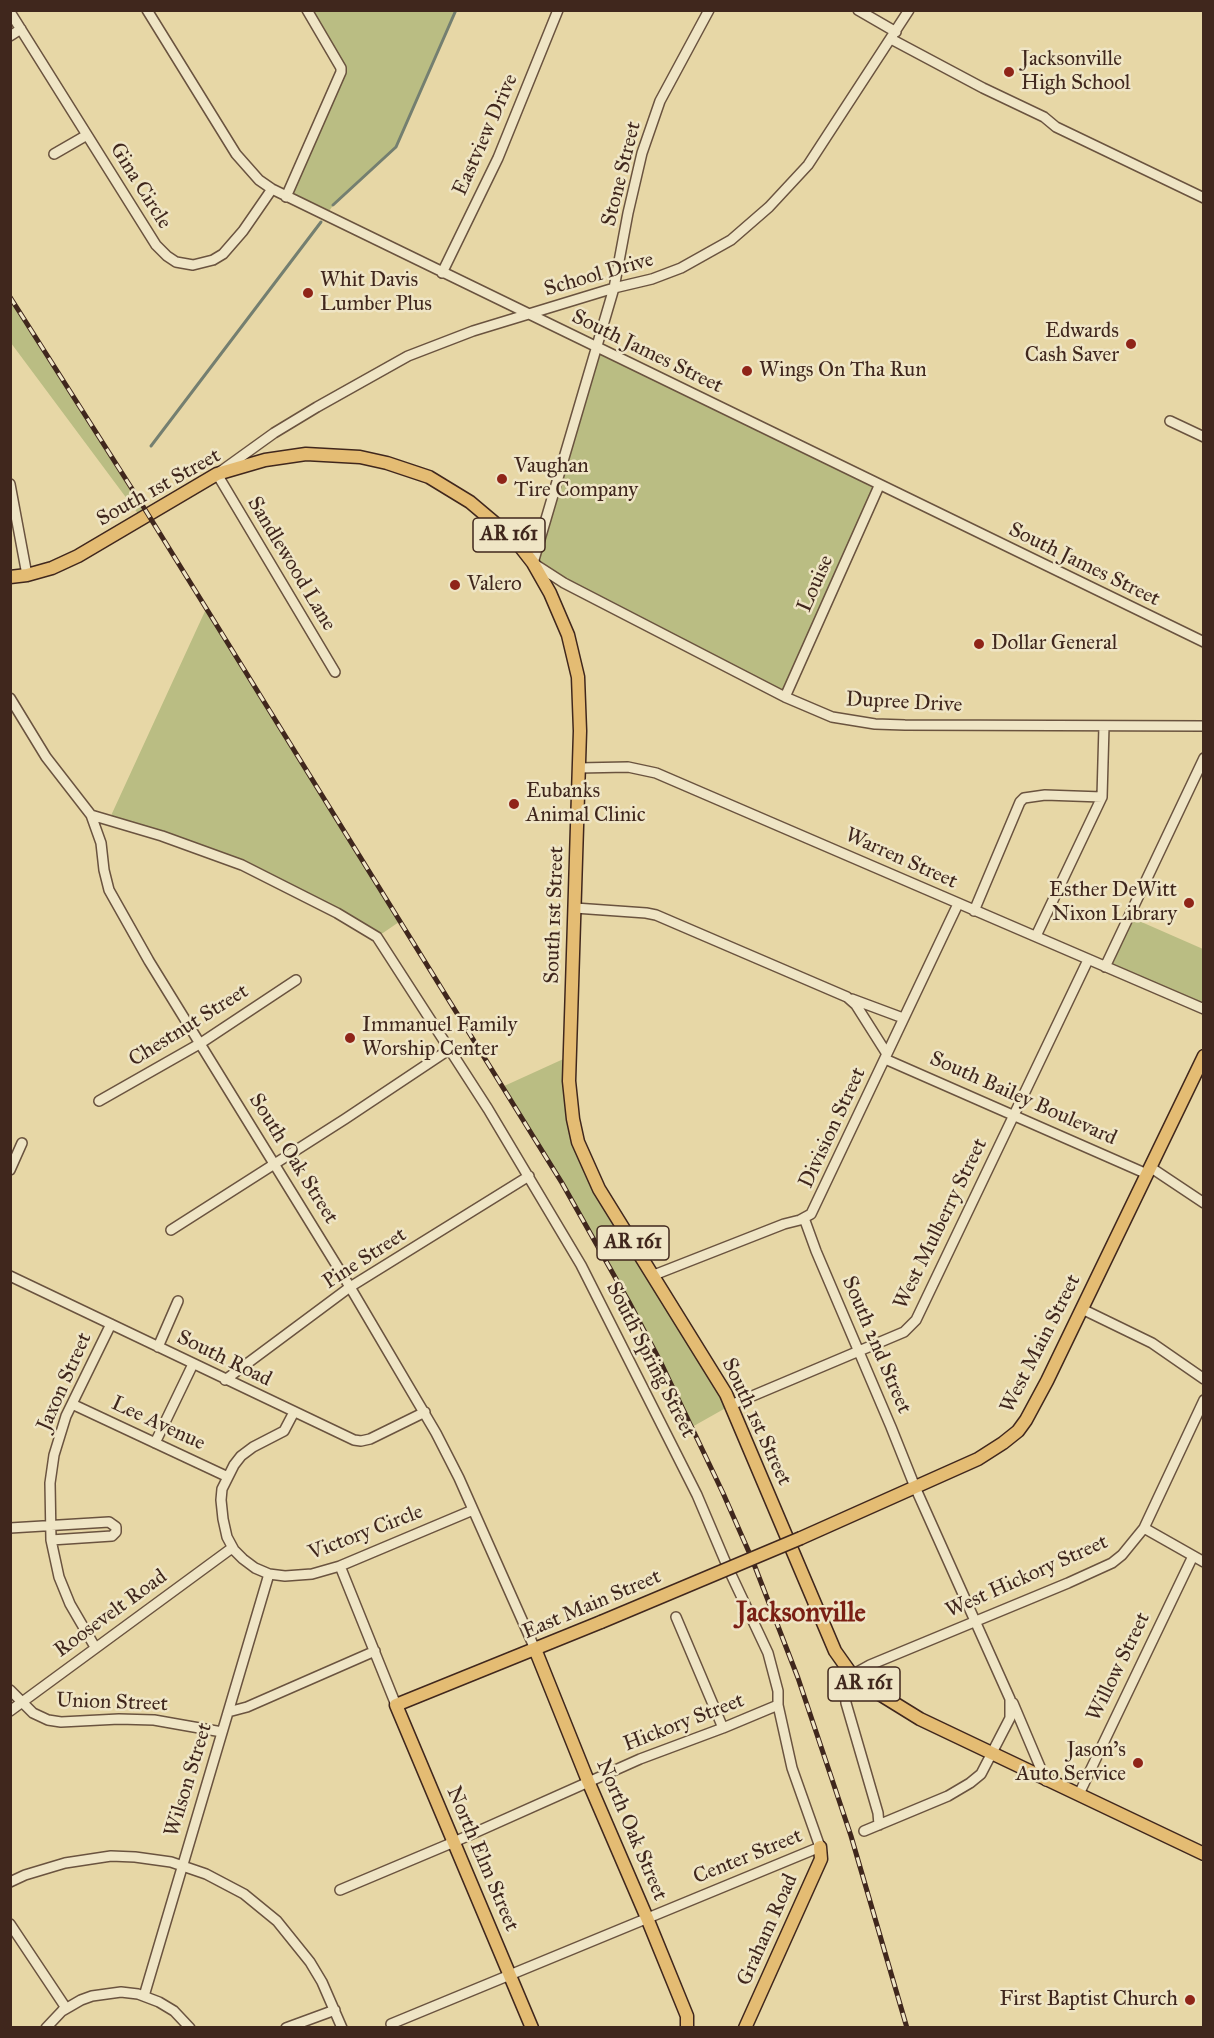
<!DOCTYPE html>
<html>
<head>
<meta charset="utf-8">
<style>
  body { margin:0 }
  #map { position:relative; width:1214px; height:2038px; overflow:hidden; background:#e7d7a6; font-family:"IM FELL Great Primer",serif }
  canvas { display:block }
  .frame { position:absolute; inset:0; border:12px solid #40271d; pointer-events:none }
</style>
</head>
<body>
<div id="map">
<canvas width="1214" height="2038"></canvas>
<div class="frame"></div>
</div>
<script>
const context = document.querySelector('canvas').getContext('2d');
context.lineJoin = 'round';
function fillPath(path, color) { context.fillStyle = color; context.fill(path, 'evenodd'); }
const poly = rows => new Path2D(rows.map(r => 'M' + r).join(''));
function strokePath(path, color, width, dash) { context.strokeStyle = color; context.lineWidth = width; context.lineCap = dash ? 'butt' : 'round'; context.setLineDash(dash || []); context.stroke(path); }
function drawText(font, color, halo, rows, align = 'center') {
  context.font = font + ' "IM FELL Great Primer",serif'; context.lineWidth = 5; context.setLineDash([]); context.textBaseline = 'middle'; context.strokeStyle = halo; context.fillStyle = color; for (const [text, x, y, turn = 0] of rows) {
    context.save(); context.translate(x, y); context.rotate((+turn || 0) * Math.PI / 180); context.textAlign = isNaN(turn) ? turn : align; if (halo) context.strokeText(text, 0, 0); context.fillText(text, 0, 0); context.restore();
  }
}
fillPath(poly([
  [307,11,456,11,396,147,334,204,325,217,286,197,341,72],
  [11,297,146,516,142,519,11,343],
  [597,347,879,486,785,697,533,563],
  [206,609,399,922,377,937,242,865,109,820],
  [1130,917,1203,949,1203,1009,1108,969],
  [570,1056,578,1142,731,1405,692,1427,629,1302,596,1243,502,1087]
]), '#babd83');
strokePath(poly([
  [333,205,396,147,456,10],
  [151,446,321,222]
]), '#747f70', 3);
const minor = poly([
  [147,10,236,154,259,180,272,189,1204,642],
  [709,10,660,101,642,153,628,213,614,288,533,563,564,583,785,697,832,717,875,724,905,725,1204,726],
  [858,10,896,32],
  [10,12,156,245,167,256,176,262,193,265,213,260,223,254,243,231,272,189],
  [10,36,21,29],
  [891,39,983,88,1044,117,1056,127,1204,198],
  [54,154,87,135],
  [286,197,341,72,341,68,307,10],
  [442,273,498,158,558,10],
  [1170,421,1204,437],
  [10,484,27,575],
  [335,672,217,474,274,433,317,407,408,356,473,331,614,288,652,279,681,268,731,240,769,207,808,165,909,10],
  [785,697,879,486],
  [10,698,46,757,91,815,101,843,104,870,109,890,149,961,350,1287,436,1433,459,1478,535,1649],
  [578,768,628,767,656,773,1204,1009],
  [91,815,162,836,242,865,337,913,377,937,488,1109,581,1265,697,1495,728,1568,768,1653,778,1691,778,1705,792,1768,820,1847,391,2024],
  [575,908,646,913,656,915,847,997,856,1005,887,1054],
  [974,911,1020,802,1024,798,1045,795,1102,797],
  [1036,936,1102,797,1104,726],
  [1105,967,1204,758],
  [852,999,903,1018],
  [885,1059,1147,1174],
  [99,1101,201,1043,296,980],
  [1150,1167,1204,1203],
  [10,1170,22,1143],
  [804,1218,816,1251,891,1427,915,1487,1010,1699,1010,1718,981,1774,970,1783,948,1796,864,1831],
  [171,1230,345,1119,450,1049],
  [654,1275,784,1224,800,1220,811,1214,958,904],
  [10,1276,354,1440,361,1441,370,1439,425,1412],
  [1082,1309,1152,1343,1204,1379],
  [158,1347,178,1301],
  [225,1380,350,1287,529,1176],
  [72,1404,228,1477],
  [731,1405,904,1332,916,1320,1088,960],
  [294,1412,284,1431,253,1447,241,1456,234,1465,222,1489,221,1500,223,1519,227,1537,234,1550,243,1559,255,1568,269,1574,285,1576,312,1574,340,1566,473,1510],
  [155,1443,193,1364],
  [10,1528,109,1522,116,1527,116,1532,112,1536,51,1540],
  [1144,1528,1204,1562],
  [340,1566,396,1705],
  [676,1617,723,1728],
  [95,1647,70,1604,59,1577,51,1540,50,1483,54,1455,66,1416,111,1324],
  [10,1690,33,1713,48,1720,61,1722,119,1719,154,1720,222,1732],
  [1013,1703,1046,1781],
  [10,1711,232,1548],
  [228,1712,247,1707,375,1651],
  [1079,1794,1193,1556],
  [879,1825,878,1813,846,1703,845,1686,852,1675,870,1665,1068,1583,1112,1563,1122,1555,1144,1528,1204,1400],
  [10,1882,25,1875,65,1863,111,1856,135,1857,171,1862,206,1874,244,1894,277,1921,310,1962,322,1982,342,2028],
  [340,1890,454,1842,640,1759,723,1728,778,1705],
  [10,1924,66,2008],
  [144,1996,269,1574],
  [46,2028,62,2011,81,2000,92,1996,121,1992,138,1994,159,2002,174,2011,190,2028],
  [286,2028,335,2010]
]);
const major = poly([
  [10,577,27,575,52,568,78,556,217,474,265,460,306,454,360,457,387,463,429,477,470,502,515,540,533,563,550,593,568,635,578,677,580,731,569,1081,573,1119,578,1142,599,1189,726,1394,835,1651,852,1675,865,1685,920,1719,1204,1854],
  [801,1538,978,1459,1003,1443,1018,1431,1026,1420,1047,1381,1204,1056],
  [535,1649,588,1781,647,1918,687,2016,687,2028],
  [532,2028,396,1705,601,1622],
  [745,2028,821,1859,820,1847]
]);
strokePath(minor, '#6a533f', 12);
strokePath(major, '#40271d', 15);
strokePath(minor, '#efe5c5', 9);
strokePath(major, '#e4bc73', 12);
const rail = poly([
  [10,297,141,503,562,1183,629,1302,661,1363,723,1493,752,1559,798,1678,851,1836,907,2028]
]);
strokePath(rail, '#40271d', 5);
strokePath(rail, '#efe5c5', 3, [9]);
const majorBridge = poly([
  [601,1622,801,1538]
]);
strokePath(majorBridge, '#40271d', 15, []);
strokePath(majorBridge, '#e4bc73', 12);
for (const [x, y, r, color] of [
  [1009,72,6,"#8f2418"],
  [308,293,6,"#8f2418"],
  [1131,344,6,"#8f2418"],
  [747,371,6,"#8f2418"],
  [502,479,6,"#8f2418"],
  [455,585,6,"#8f2418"],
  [979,644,6,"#8f2418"],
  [514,804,6,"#8f2418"],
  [1189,903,6,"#8f2418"],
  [350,1038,6,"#8f2418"],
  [1138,1763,6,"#8f2418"],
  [1190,2000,6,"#8f2418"]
]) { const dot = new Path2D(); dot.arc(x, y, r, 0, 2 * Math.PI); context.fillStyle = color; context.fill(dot); strokePath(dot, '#efe5c5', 2); }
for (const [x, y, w] of [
  [509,535,72],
  [633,1243,72],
  [864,1684,72]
]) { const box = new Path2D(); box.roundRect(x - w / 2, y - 17, w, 34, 4.5); context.fillStyle = '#efe5c5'; context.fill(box); strokePath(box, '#40271d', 1.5); }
drawText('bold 20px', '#40271d', null, [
  ["AR 161",509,535],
  ["AR 161",633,1243],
  ["AR 161",864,1684]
]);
drawText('21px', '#40271d', '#efe5c5', [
  ["Jacksonville",1021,60],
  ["High School",1021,84],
  ["Whit Davis",320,281],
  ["Lumber Plus",320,305],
  ["Edwards",1119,332,"right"],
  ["Cash Saver",1119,356,"right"],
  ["Wings On Tha Run",759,371],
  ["Vaughan",514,467],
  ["Tire Company",514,491],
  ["Valero",467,585],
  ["Dollar General",991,644],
  ["Eubanks",526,792],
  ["Animal Clinic",526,816],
  ["Esther DeWitt",1177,891,"right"],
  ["Nixon Library",1177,915,"right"],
  ["Immanuel Family",362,1026],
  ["Worship Center",362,1050],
  ["Jason's",1126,1751,"right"],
  ["Auto Service",1126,1775,"right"],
  ["First Baptist Church",1178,2000,"right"]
], 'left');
drawText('21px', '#40271d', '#efe5c5', [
  ["Eastview Drive",486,135,-66],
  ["Stone Street",622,174,-76],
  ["Gina Circle",140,186,58],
  ["School Drive",599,275,-16],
  ["South James Street",647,352,26],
  ["South 1st Street",159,488,-29],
  ["Sandlewood Lane",291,564,59],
  ["South James Street",1084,565,26],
  ["Louise",816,584,-66],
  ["Dupree Drive",904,703,3],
  ["Warren Street",901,859,24],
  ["South 1st Street",555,915,-88],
  ["Chestnut Street",189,1026,-32],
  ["South Bailey Boulevard",1023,1099,24],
  ["Division Street",833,1128,-65],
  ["South Oak Street",293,1159,58],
  ["West Mulberry Street",941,1224,-64],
  ["Pine Street",365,1259,-33],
  ["West Main Street",1041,1344,-63],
  ["South 2nd Street",876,1345,67],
  ["South Road",224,1359,26],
  ["South Spring Street",650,1360,63],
  ["Jaxon Street",65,1382,-66],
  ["South 1st Street",756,1422,65],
  ["Lee Avenue",158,1424,25],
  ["Victory Circle",366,1533,-21],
  ["West Hickory Street",1027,1577,-24],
  ["East Main Street",592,1605,-23],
  ["Roosevelt Road",111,1614,-36],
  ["Willow Street",1119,1667,-64],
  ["Union Street",112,1703,2],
  ["Hickory Street",684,1723,-21],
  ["Wilson Street",189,1780,-73],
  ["North Oak Street",631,1830,67],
  ["Center Street",748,1857,-22],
  ["North Elm Street",482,1859,67],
  ["Graham Road",768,1930,-66]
]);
drawText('bold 27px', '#7a1f14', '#efe5c5', [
  ["Jacksonville",801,1614]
]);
</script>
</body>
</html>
